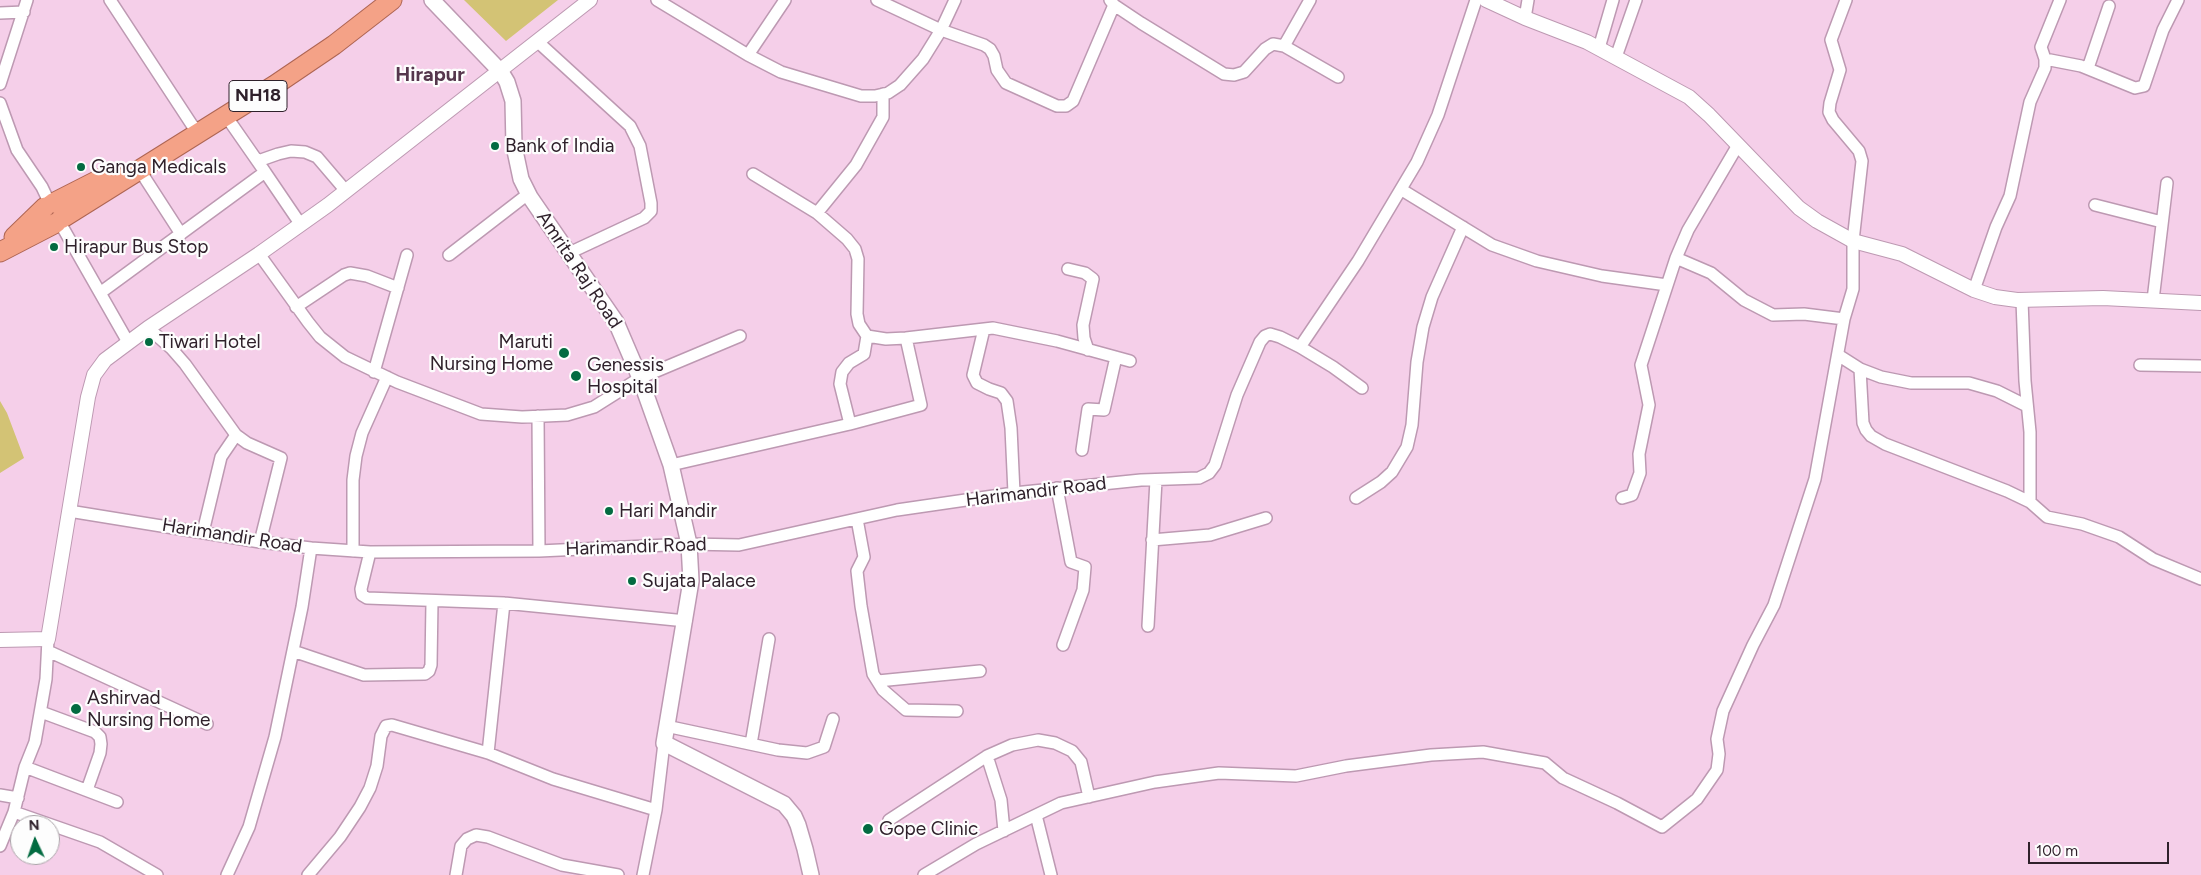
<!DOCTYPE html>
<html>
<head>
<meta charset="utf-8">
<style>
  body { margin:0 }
  #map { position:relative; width:2201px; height:875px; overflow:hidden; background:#f5cfe9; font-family:Figtree,sans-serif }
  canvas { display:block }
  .north { position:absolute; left:10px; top:815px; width:50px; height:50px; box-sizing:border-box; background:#fdfdfd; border:1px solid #aba5a9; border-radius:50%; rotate:357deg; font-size:14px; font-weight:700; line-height:20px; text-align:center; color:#2f212b }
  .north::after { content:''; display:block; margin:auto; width:18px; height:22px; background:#036b41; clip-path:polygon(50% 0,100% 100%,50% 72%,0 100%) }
  .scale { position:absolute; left:2028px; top:842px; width:141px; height:22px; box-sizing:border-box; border:2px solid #2f212b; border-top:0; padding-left:6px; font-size:15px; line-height:18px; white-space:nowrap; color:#2f212b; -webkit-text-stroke:4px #fdfdfd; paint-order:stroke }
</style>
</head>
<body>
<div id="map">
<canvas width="2201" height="875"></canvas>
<div class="north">N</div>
<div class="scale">100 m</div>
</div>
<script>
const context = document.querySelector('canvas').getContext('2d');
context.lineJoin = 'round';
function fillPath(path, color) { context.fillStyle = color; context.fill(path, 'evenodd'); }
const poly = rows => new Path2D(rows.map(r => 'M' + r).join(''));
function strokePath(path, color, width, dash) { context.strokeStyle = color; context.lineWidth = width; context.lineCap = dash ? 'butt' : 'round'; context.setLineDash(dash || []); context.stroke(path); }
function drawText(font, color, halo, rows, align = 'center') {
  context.font = font + ' Figtree,sans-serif'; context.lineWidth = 4.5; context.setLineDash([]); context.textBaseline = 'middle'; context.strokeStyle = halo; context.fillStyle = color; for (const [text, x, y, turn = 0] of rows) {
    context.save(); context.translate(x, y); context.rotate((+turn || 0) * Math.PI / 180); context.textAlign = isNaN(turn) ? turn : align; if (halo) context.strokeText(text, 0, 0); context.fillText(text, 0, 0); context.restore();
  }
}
fillPath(poly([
  [464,0,558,0,506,41],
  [0,401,7,413,24,458,0,473]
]), '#d3c375');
const minor = poly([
  [110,0,192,125,200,133],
  [657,0,748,55,781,72,861,96,875,96,888,93,900,85,923,59,941,30,955,0],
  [877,0,941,30,984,45,990,49,994,56,997,70,1006,83,1057,106,1066,106,1073,101,1114,5],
  [1110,0,1114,5,1141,23,1224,74,1234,75,1244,72,1265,49,1273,44,1284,46,1338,77],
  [0,13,24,12],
  [1525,18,1528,0],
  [538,42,630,126,640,146,651,203,651,211,644,218,569,253],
  [1284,46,1310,0],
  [1599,48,1613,0],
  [748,55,785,0],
  [1616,57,1636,0],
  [2045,59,2081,66,2135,88,2144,86,2163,30,2178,0],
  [2088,68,2109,6],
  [0,84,27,0],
  [0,103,17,150,42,187,50,204],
  [258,161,278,154,291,151,305,152,317,157,346,191],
  [139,169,181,234],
  [265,172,301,225],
  [753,174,817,213,847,239,855,249,858,259,857,314,859,324,867,336,886,339,906,338],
  [1402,190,1492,245,1537,261,1602,276,1667,285],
  [2095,205,2162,222],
  [817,213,856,165,883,117,883,94],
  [59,221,128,342],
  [259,254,308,322,320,337,345,357,397,382,481,414,522,417,567,415,594,407,640,378,740,336],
  [449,255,528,194],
  [1676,258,1711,273,1744,300,1773,315,1804,314,1844,319],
  [1068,269,1085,273,1093,279,1083,325,1084,338,1088,350],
  [1974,290,1996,227,2010,196,2030,102,2045,68,2045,59,2041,47,2060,0],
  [100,293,265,172,226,116],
  [2022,300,2025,381,2030,432,2030,502],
  [2153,300,2167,183],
  [296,307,344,275,350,273,367,276,398,288],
  [148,328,171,348,185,364,236,435,247,443,281,458,260,542],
  [984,329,973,375,977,383,989,389,1001,393,1007,401,1011,428,1014,493],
  [1300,347,1358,261,1417,162,1438,115,1476,0],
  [1838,355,1860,369,1881,377,1911,383,1969,383,1997,391,2027,406],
  [2140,365,2201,366],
  [1860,369,1863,423,1866,430,1871,436,1885,444,2007,491,2030,502,2047,517,2082,524,2119,537,2153,559,2201,579],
  [374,372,407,255],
  [538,416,539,551],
  [850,424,840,384,842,372,849,363,864,354,867,336],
  [1082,450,1088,409,1104,410,1116,357],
  [671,465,850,424,921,405,906,338,993,328,1057,341,1130,361],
  [1057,488,1071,562,1085,567,1083,590,1063,645],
  [1356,498,1381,482,1392,472,1407,447,1412,425,1417,362,1423,327,1432,297,1463,227],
  [1622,498,1632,495,1640,473,1639,454,1649,405,1641,365,1676,258,1688,230,1738,145],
  [69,511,260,542,311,548,370,552,539,551,689,544,739,545,897,510,1014,493,1141,480,1199,478,1209,473,1215,465,1237,395,1260,342,1265,336,1270,334,1280,337,1300,347,1333,367,1362,388],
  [857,519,864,557,857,571,861,606,873,674,883,690,906,710,957,711],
  [203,532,221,457,236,435],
  [1152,540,1210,535,1266,518],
  [353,551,353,480,356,456,362,433,387,377],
  [370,552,361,589,362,595,367,598,504,603,686,621],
  [1148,626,1156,480],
  [48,651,207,724],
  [293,651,364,675,425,674,429,671,431,665,432,602],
  [878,681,980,671],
  [41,712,95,732,100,737,101,744,100,753,87,790],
  [666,726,778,750,807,753,824,747,833,719],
  [751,744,769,639],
  [488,753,504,603],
  [987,756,1001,800,1004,831],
  [25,767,117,802],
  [0,795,18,798],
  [14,812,100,842,157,875],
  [1036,815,1051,875],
  [889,820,987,756,1012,745,1038,740,1055,743,1072,751,1081,762,1089,797],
  [0,846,14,812,25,767,35,742,46,679,48,639],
  [227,875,249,827,275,737,302,607,311,548],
  [308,875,340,837,360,807,370,788,377,766,381,736,386,726,392,725,488,753,553,779,656,810],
  [456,875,461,846,467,839,476,835,488,837,562,865,618,875],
  [643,875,656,810,664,743],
  [924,875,976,844,1061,803,1155,782,1219,773,1296,776,1346,766,1431,755,1483,752,1545,763,1563,778,1617,803,1662,827,1697,799,1717,770,1719,754,1717,739,1723,711,1753,645,1774,605,1815,479,1844,319,1853,289,1853,241,1862,161,1859,151,1833,120,1829,112,1830,103,1840,70,1831,40,1846,0]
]);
const tertiary = poly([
  [1486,0,1525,18,1587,42,1689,97,1709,115,1799,208,1817,221,1853,241,1902,254,1974,290,1995,297,2017,300,2103,298,2201,303],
  [0,640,48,639,88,397,94,375,105,360,148,328,259,254,328,205,590,0]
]);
const secondary = poly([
  [432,0,501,72,507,82,513,101,514,146,521,179,530,197,616,322,640,378,671,465,689,544,691,581,664,743,784,804,794,816,798,825,805,849,811,875]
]);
const trunk = poly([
  [53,203,112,173],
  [61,219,275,85,334,45,392,0],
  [14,237,45,207],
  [0,252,56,223]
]);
strokePath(minor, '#bd99b2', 14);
strokePath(tertiary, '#bd99b2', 16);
strokePath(secondary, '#bd99b2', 18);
strokePath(trunk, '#ae6553', 21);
strokePath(minor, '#fff', 11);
strokePath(tertiary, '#fff', 14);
strokePath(secondary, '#fff', 15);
strokePath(trunk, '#f4a287', 19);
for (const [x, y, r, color] of [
  [495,146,5,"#036b41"],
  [81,167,5,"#036b41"],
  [54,247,5,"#036b41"],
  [149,342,5,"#036b41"],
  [564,353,6,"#036b41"],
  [576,376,6,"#036b41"],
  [609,511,5,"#036b41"],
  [632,581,5,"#036b41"],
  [76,709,6,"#036b41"],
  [868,829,6,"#036b41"]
]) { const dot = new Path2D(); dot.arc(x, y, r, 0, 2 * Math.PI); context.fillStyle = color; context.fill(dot); strokePath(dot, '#fdfdfd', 2); }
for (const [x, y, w] of [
  [258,96,58]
]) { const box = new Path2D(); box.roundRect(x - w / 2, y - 15.5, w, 31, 4); context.fillStyle = '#fdfdfd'; context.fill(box); strokePath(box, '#2f212b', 1); }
drawText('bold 18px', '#2f212b', null, [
  ["NH18",258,96]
]);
drawText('19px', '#2f212b', '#fdfdfd', [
  ["Bank of India",505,146],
  ["Ganga Medicals",91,167],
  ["Hirapur Bus Stop",64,247],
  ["Tiwari Hotel",159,342],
  ["Maruti",553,342,"right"],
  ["Nursing Home",553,364,"right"],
  ["Genessis",587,365],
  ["Hospital",587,387],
  ["Hari Mandir",619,511],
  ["Sujata Palace",642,581],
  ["Ashirvad",87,698],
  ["Nursing Home",87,720],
  ["Gope Clinic",879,829]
], 'left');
drawText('19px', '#2f212b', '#fdfdfd', [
  ["Amrita Raj Road",579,270,56],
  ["Harimandir Road",1036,492,-7],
  ["Harimandir Road",232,536,9],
  ["Harimandir Road",636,547,-2]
]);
drawText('bold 20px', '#55374d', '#fdfdfd', [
  ["Hirapur",430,75]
]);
</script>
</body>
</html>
